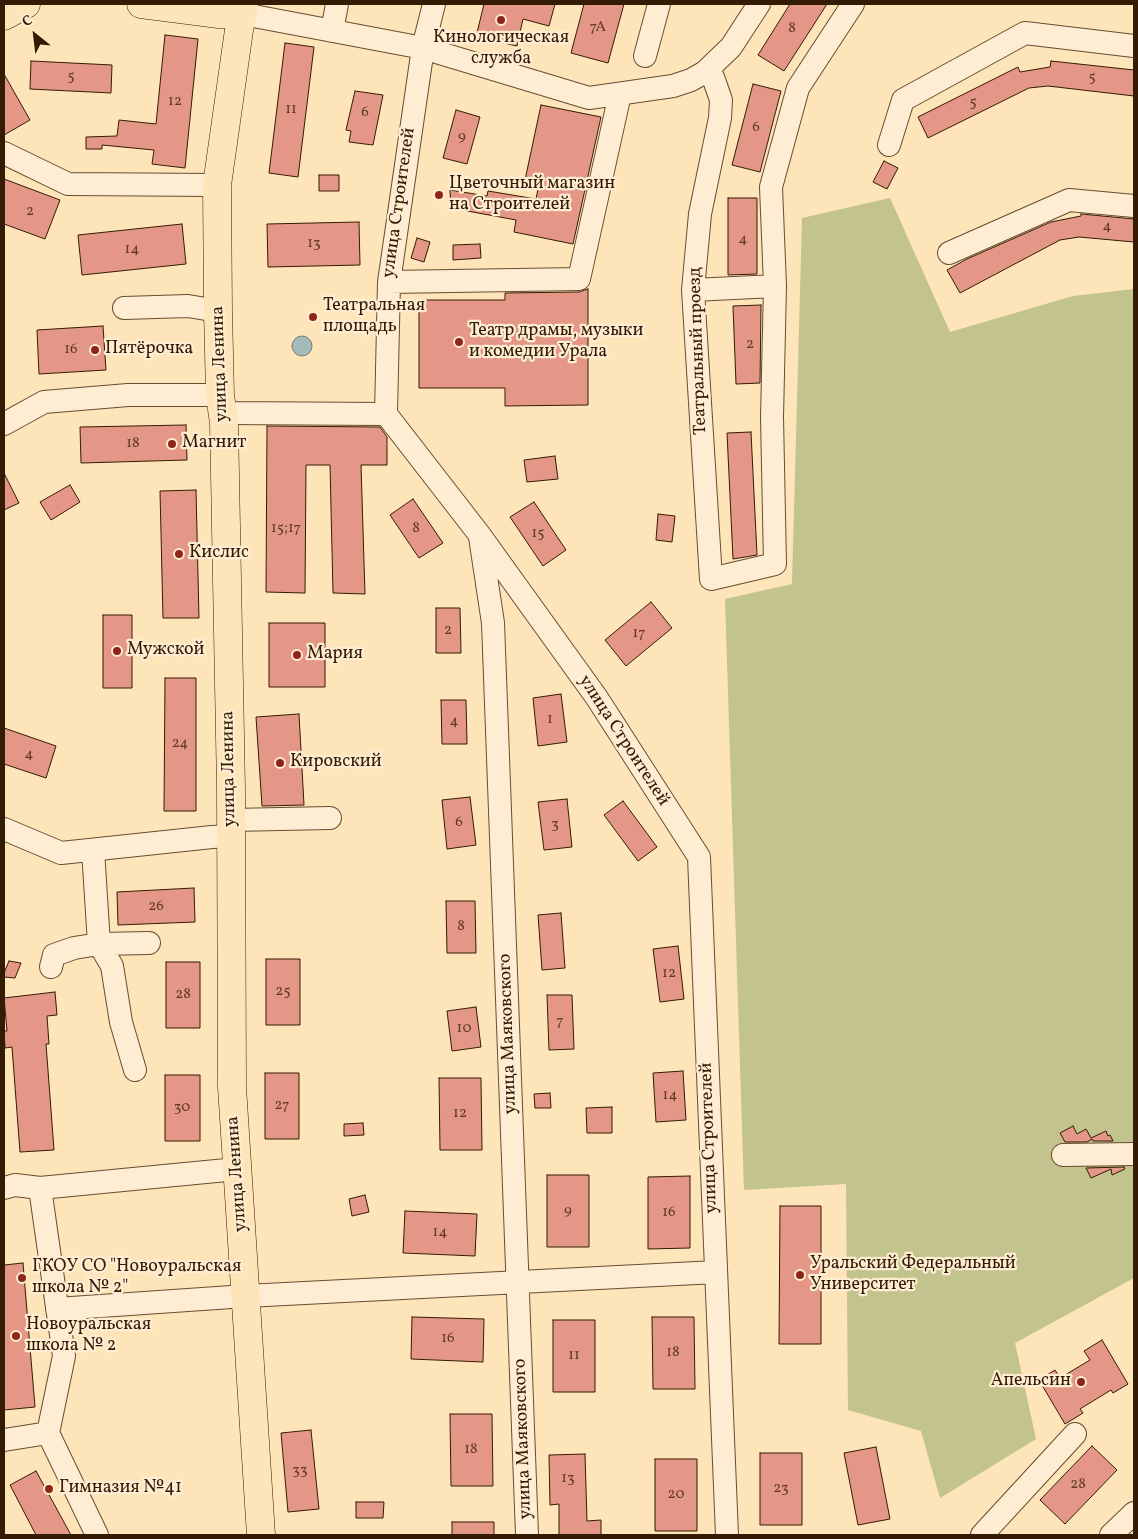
<!DOCTYPE html>
<html>
<head>
<meta charset="utf-8">
<style>
  body { margin:0 }
  #map { position:relative; width:1138px; height:1539px; overflow:hidden; background:#fde4b9; font-family:Vollkorn,serif }
  canvas { display:block }
  .frame { position:absolute; inset:0; border:5px solid #341b04; pointer-events:none }
  .north { position:absolute; left:10px; top:10px; width:50px; height:50px; -webkit-text-stroke:4px #feedd2; paint-order:stroke; rotate:331deg; font-size:14px; font-weight:700; line-height:20px; text-align:center; color:#341b04 }
  .north::after { content:''; display:block; margin:auto; width:18px; height:22px; background:#341b04; clip-path:polygon(50% 0,100% 100%,50% 72%,0 100%) }
</style>
</head>
<body>
<div id="map">
<canvas width="1138" height="1539"></canvas>
<div class="frame"></div>
<div class="north">С</div>
</div>
<script>
const context = document.querySelector('canvas').getContext('2d');
context.lineJoin = 'round';
function fillPath(path, color) { context.fillStyle = color; context.fill(path, 'evenodd'); }
const poly = rows => new Path2D(rows.map(r => 'M' + r).join(''));
function strokePath(path, color, width, dash) { context.strokeStyle = color; context.lineWidth = width; context.lineCap = dash ? 'butt' : 'round'; context.setLineDash(dash || []); context.stroke(path); }
function drawText(font, color, halo, rows, align = 'center') {
  context.font = font + ' Vollkorn,serif'; context.lineWidth = 4.5; context.setLineDash([]); context.textBaseline = 'middle'; context.strokeStyle = halo; context.fillStyle = color; for (const [text, x, y, turn = 0] of rows) {
    context.save(); context.translate(x, y); context.rotate((+turn || 0) * Math.PI / 180); context.textAlign = isNaN(turn) ? turn : align; if (halo) context.strokeText(text, 0, 0); context.fillText(text, 0, 0); context.restore();
  }
}
fillPath(poly([
  [890,198,950,332,1073,296,1134,289,1134,1278,1015,1343,1036,1439,940,1498,921,1431,848,1410,846,1184,744,1190,725,599,792,584,802,218]
]), '#c2c38d');
const water = poly([
  '292 346a10 10 0 1 1 20 0a10 10 0 1 1-20 0Z'
]);
fillPath(water, '#a5bbbb');
strokePath(water, '#787b72', 1);
const building = poly([
  [484,4,555,4,549,26,523,19,517,46,476,37,484,4],
  [584,4,624,4,608,63,571,53,584,4],
  [790,4,827,4,784,71,758,55,790,4],
  [165,35,198,39,185,168,152,164,154,150,102,145,102,149,86,149,86,137,117,136,119,120,156,124,165,35],
  [285,43,314,47,298,177,269,173,285,43],
  [31,61,112,65,111,93,30,89,31,61],
  [1051,61,1134,70,1134,96,1048,86,1029,88,928,138,918,117,1018,67,1020,72,1050,67,1051,61],
  [4,74,30,120,4,135,4,74],
  [753,84,781,91,760,172,732,165,753,84],
  [355,91,383,95,373,145,349,142,351,131,346,130,355,91],
  [541,105,601,117,573,244,514,232,516,220,451,208,450,190,487,196,488,191,536,199,539,184,525,180,541,105],
  [456,110,480,117,467,164,443,158,456,110],
  [884,161,898,168,887,189,873,182,884,161],
  [319,175,339,175,339,191,319,191,319,175],
  [4,179,60,200,45,239,4,224,4,179],
  [728,198,757,198,757,274,728,275,728,198],
  [1081,214,1134,219,1134,242,1079,237,1060,240,960,293,947,270,967,259,1051,222,1081,216,1081,214],
  [359,222,360,265,268,267,267,224,359,222],
  [182,224,186,264,82,275,78,235,182,224],
  [417,238,430,242,424,262,411,258,417,238],
  [480,244,481,258,453,260,453,245,480,244],
  [588,289,588,405,505,406,505,388,419,388,419,300,505,300,505,293,579,292,588,289],
  [761,305,760,383,736,384,733,306,761,305],
  [103,326,106,370,39,374,37,330,103,326],
  [186,425,187,460,81,463,80,427,186,425],
  [267,426,380,427,387,437,387,465,361,465,365,594,333,593,330,465,306,465,305,593,266,592,267,426],
  [751,432,757,555,733,559,727,433,751,432],
  [555,456,558,479,527,482,524,460,555,456],
  [4,473,19,503,4,510,4,473],
  [70,485,80,502,51,520,40,502,70,485],
  [196,490,199,618,163,618,160,491,196,490],
  [413,499,443,543,419,558,390,515,413,499],
  [534,502,566,550,543,566,510,517,534,502],
  [658,514,675,516,672,542,656,540,658,514],
  [651,602,672,628,626,666,605,640,651,602],
  [436,608,460,608,461,653,436,653,436,608],
  [103,615,132,615,132,688,103,688,103,615],
  [269,623,325,623,325,687,269,687,269,623],
  [165,678,196,678,196,811,164,811,165,678],
  [561,694,567,742,538,746,533,698,561,694],
  [441,700,466,700,467,744,442,744,441,700],
  [299,714,304,805,262,806,256,717,299,714],
  [4,728,56,746,46,778,4,764,4,728],
  [470,797,476,845,447,849,442,800,470,797],
  [567,799,572,847,544,850,538,802,567,799],
  [623,801,657,847,638,861,604,815,623,801],
  [194,888,195,922,118,925,117,892,194,888],
  [446,901,475,901,476,953,447,953,446,901],
  [561,913,565,968,542,970,538,915,561,913],
  [678,946,684,999,660,1002,653,949,678,946],
  [266,959,300,959,300,1025,266,1025,266,959],
  [9,961,21,963,15,978,4,977,4,973,9,961],
  [166,962,200,962,200,1028,166,1028,166,962],
  [55,992,57,1015,47,1016,49,1044,46,1044,54,1150,20,1152,12,1047,5,1048,4,1031,7,1031,4,998,55,992],
  [547,995,572,995,574,1049,549,1050,547,995],
  [476,1007,481,1047,452,1051,447,1011,476,1007],
  [683,1071,686,1120,656,1122,653,1073,683,1071],
  [265,1073,299,1073,299,1139,265,1139,265,1073],
  [165,1075,200,1075,200,1141,165,1141,165,1075],
  [439,1078,481,1078,482,1150,440,1150,439,1078],
  [550,1093,551,1108,535,1108,534,1094,550,1093],
  [612,1107,612,1133,587,1133,586,1108,612,1107],
  [363,1123,364,1135,344,1136,344,1124,363,1123],
  [1073,1126,1077,1134,1086,1129,1091,1138,1106,1131,1108,1136,1110,1135,1113,1141,1093,1141,1092,1139,1087,1142,1065,1142,1060,1133,1073,1126],
  [1124,1167,1125,1169,1112,1175,1111,1169,1091,1178,1086,1168,1124,1167],
  [547,1175,589,1175,589,1247,547,1247,547,1175],
  [690,1176,690,1248,648,1249,648,1177,690,1176],
  [365,1195,369,1212,352,1216,349,1199,365,1195],
  [780,1206,821,1206,821,1344,779,1344,780,1206],
  [405,1211,477,1214,475,1256,403,1253,405,1211],
  [23,1263,35,1407,4,1410,4,1265,23,1263],
  [412,1317,484,1319,483,1362,411,1359,412,1317],
  [652,1317,694,1317,695,1389,653,1389,652,1317],
  [553,1320,595,1320,595,1392,553,1392,553,1320],
  [1102,1340,1128,1384,1113,1393,1111,1390,1080,1409,1083,1413,1065,1424,1039,1380,1055,1370,1060,1378,1090,1360,1084,1351,1102,1340],
  [450,1414,492,1414,493,1486,451,1486,450,1414],
  [311,1430,319,1509,288,1512,281,1433,311,1430],
  [1092,1446,1117,1470,1065,1524,1040,1500,1092,1446],
  [876,1447,890,1519,858,1525,844,1453,876,1447],
  [760,1453,802,1453,802,1525,760,1525,760,1453],
  [585,1454,587,1521,601,1520,601,1535,559,1535,559,1504,550,1505,549,1455,585,1454],
  [655,1459,697,1459,697,1531,655,1531,655,1459],
  [36,1471,71,1535,36,1535,10,1485,36,1471],
  [356,1502,384,1502,383,1518,356,1518,356,1502],
  [452,1522,494,1522,494,1535,452,1535,452,1522]
]);
fillPath(building, '#e49786');
strokePath(building, '#341b04', 1);
const minor = poly([
  [434,4,423,48,389,282,386,414,479,534,597,698,699,857,727,1535],
  [243,14,423,48,589,98,673,86,691,80,705,72,731,47,759,4],
  [332,31,337,4],
  [645,56,659,4],
  [705,72,713,77,721,100,720,118,700,214,693,290,711,579,775,564,772,417,775,286,771,187,798,88,853,4],
  [889,145,903,100,1025,33,1134,46],
  [4,153,68,184,217,185],
  [949,253,1069,200,1134,206],
  [389,282,579,279,620,94],
  [693,290,775,286],
  [124,308,188,306,218,311],
  [223,413,386,414],
  [4,424,44,402,128,395,220,395],
  [480,537,493,623,527,1535],
  [231,820,330,818],
  [4,829,61,853,212,837,231,836],
  [93,850,99,944,112,966,121,1022,135,1070],
  [51,967,54,955,74,948,99,944,149,943],
  [1063,1155,1134,1154],
  [4,1188,15,1185,40,1188],
  [57,1309,246,1296,716,1272],
  [48,1433,97,1535],
  [4,1440,48,1433,64,1356,40,1188,237,1169],
  [982,1535,1075,1434],
  [1111,1535,1134,1513]
]);
const major = poly([
  [141,4,219,14,243,14],
  [244,4,239,30,217,185,218,311,220,395,224,423,231,788,232,1087,261,1535],
  [4,16,26,4]
]);
strokePath(minor, '#664d31', 24);
strokePath(major, '#341b04', 29);
strokePath(minor, '#feedd2', 22);
strokePath(major, '#fde4b9', 28);
for (const [x, y, r, color] of [
  [501,20,5,"#8f2418"],
  [439,195,5,"#8f2418"],
  [313,317,5,"#8f2418"],
  [459,342,5,"#8f2418"],
  [95,350,5,"#8f2418"],
  [172,444,5,"#8f2418"],
  [179,554,5,"#8f2418"],
  [117,651,5,"#8f2418"],
  [297,655,5,"#8f2418"],
  [280,763,5,"#8f2418"],
  [800,1275,5,"#8f2418"],
  [22,1278,5,"#8f2418"],
  [16,1336,5,"#8f2418"],
  [1081,1382,5,"#8f2418"],
  [49,1489,5,"#8f2418"]
]) { const dot = new Path2D(); dot.arc(x, y, r, 0, 2 * Math.PI); context.fillStyle = color; context.fill(dot); strokePath(dot, '#feedd2', 2); }
drawText('15px', '#603a24', null, [
  ["7А",598,28],
  ["8",792,29],
  ["5",71,77],
  ["5",1092,78],
  ["12",175,102],
  ["5",973,103],
  ["11",291,110],
  ["6",365,113],
  ["6",756,128],
  ["9",462,137],
  ["2",30,212],
  ["4",1107,227],
  ["4",743,240],
  ["13",314,244],
  ["14",132,250],
  ["2",750,345],
  ["16",71,350],
  ["18",133,444],
  ["15;17",286,529],
  ["8",416,529],
  ["15",538,534],
  ["2",448,631],
  ["17",639,634],
  ["1",550,720],
  ["4",454,722],
  ["24",180,744],
  ["4",29,755],
  ["6",459,823],
  ["3",555,825],
  ["26",156,907],
  ["8",461,927],
  ["12",669,974],
  ["25",283,992],
  ["28",183,995],
  ["7",560,1022],
  ["10",464,1029],
  ["14",670,1096],
  ["27",282,1106],
  ["30",182,1108],
  ["12",460,1114],
  ["9",568,1211],
  ["16",669,1213],
  ["14",440,1233],
  ["16",448,1339],
  ["18",673,1353],
  ["11",574,1356],
  ["18",471,1450],
  ["33",300,1471],
  ["13",568,1479],
  ["28",1078,1485],
  ["23",781,1489],
  ["20",676,1495]
]);
drawText('18px', '#341b04', '#feedd2', [
  ["Кинологическая",501,39,"center"],
  ["служба",501,60,"center"],
  ["Цветочный магазин",449,185],
  ["на Строителей",449,206],
  ["Театральная",323,307],
  ["площадь",323,328],
  ["Театр драмы, музыки",469,332],
  ["и комедии Урала",469,353],
  ["Пятёрочка",105,350],
  ["Магнит",182,444],
  ["Кислис",189,554],
  ["Мужской",127,651],
  ["Мария",307,655],
  ["Кировский",290,763],
  ["Уральский Федеральный",810,1265],
  ["Университет",810,1286],
  ["ГКОУ СО \"Новоуральская",32,1268],
  ["школа № 2\"",32,1289],
  ["Новоуральская",26,1326],
  ["школа № 2",26,1347],
  ["Апельсин",1071,1382,"right"],
  ["Гимназия №41",59,1489]
], 'left');
drawText('18px', '#341b04', '#feedd2', [
  ["улица Строителей",400,203,-82],
  ["Театральный проезд",699,351,-92],
  ["улица Ленина",221,364,-92],
  ["улица Строителей",623,741,57],
  ["улица Ленина",230,769,-91],
  ["улица Маяковского",509,1034,-92],
  ["улица Строителей",710,1138,-92],
  ["улица Ленина",238,1174,-94],
  ["улица Маяковского",524,1439,-92]
]);
</script>
</body>
</html>
